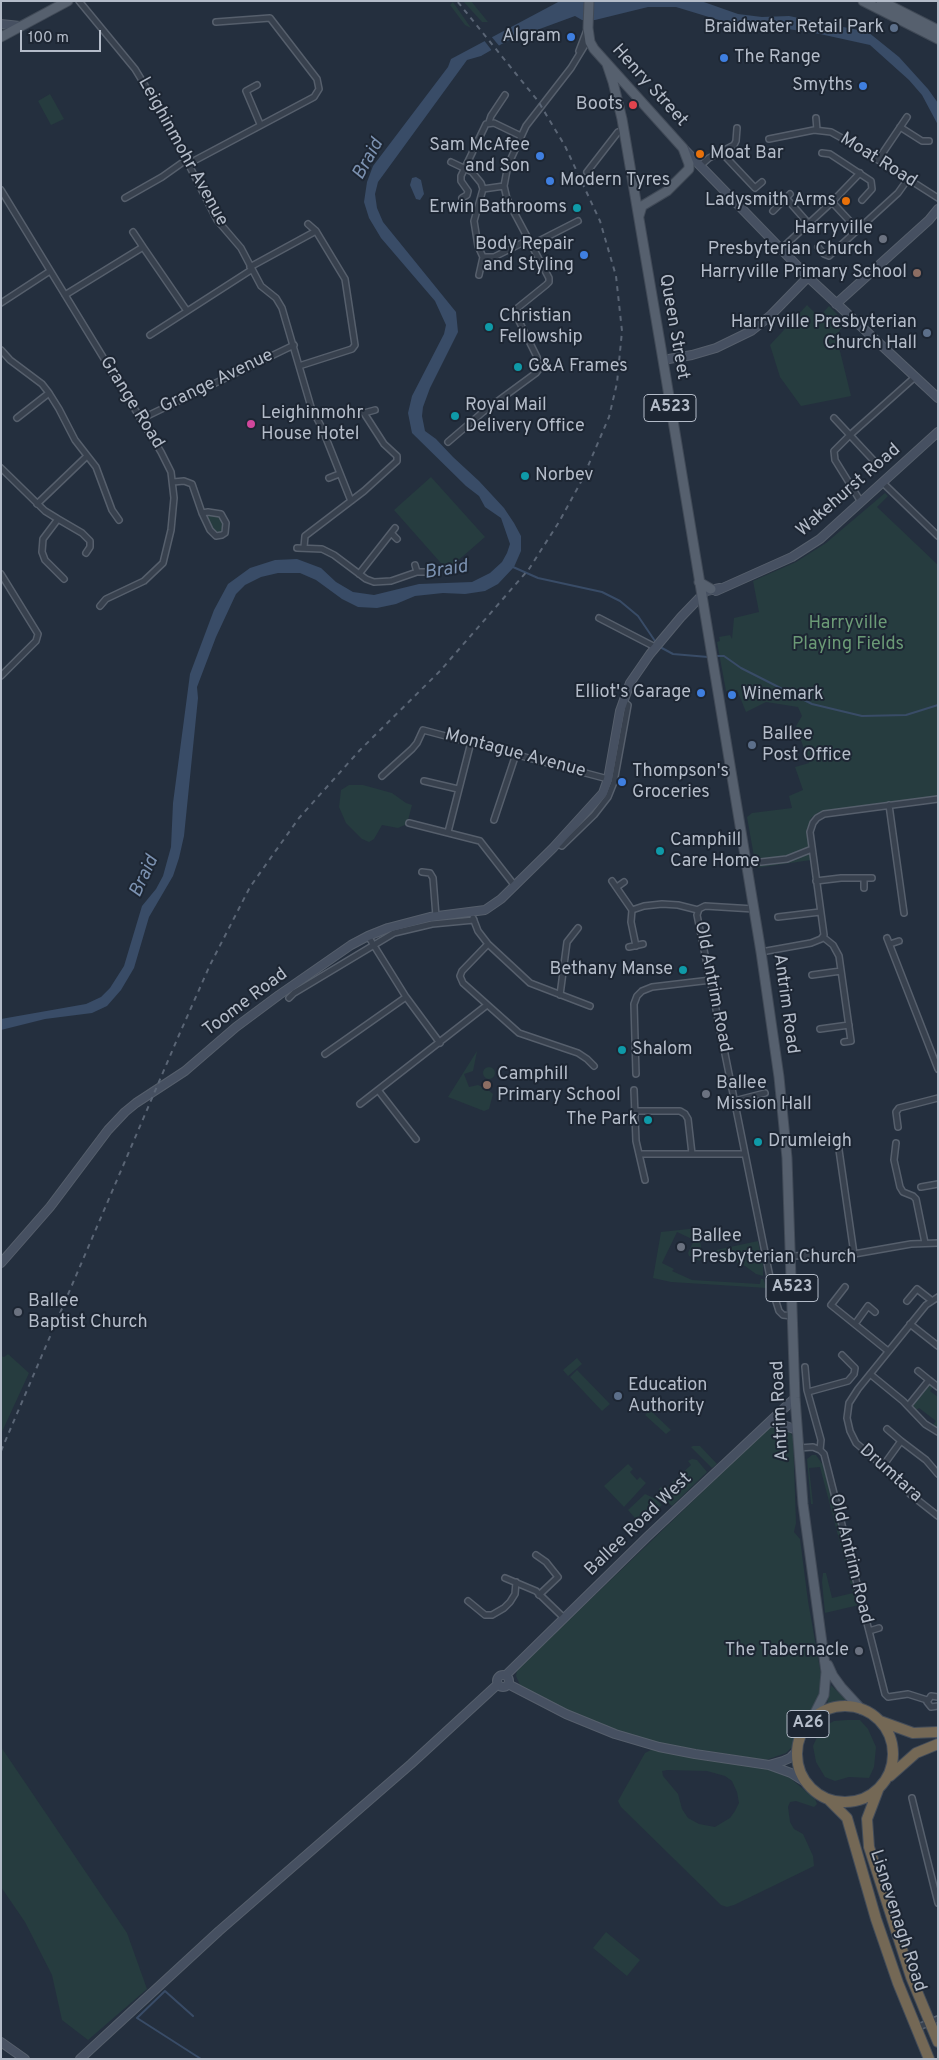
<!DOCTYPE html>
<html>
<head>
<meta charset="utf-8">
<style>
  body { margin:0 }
  #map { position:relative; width:939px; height:2060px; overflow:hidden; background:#242f3e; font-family:Overpass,sans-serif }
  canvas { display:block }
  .frame { position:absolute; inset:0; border:2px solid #b4bcc9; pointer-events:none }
  .scale { position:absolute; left:20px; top:30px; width:81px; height:22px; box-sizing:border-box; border:2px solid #b4bcc9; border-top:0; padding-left:6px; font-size:15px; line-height:18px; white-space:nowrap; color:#b4bcc9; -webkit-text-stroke:4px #1d2633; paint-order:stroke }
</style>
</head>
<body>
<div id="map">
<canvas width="939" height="2060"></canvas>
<div class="frame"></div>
<div class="scale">100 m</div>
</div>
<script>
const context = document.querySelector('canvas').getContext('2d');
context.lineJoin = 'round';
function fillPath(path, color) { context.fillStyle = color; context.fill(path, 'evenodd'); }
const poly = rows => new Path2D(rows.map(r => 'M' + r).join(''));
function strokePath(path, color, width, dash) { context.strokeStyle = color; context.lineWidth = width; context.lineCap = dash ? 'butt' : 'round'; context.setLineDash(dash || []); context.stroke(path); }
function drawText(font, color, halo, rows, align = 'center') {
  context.font = font + ' Overpass,sans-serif'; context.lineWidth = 4; context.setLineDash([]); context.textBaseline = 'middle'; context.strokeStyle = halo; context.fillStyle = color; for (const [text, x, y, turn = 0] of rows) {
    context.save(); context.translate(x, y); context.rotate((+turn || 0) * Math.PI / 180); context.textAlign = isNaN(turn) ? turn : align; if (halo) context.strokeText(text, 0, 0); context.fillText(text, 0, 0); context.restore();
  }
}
fillPath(poly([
  [463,1,471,1,488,22,482,22],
  [453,2,471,28,465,25,450,5],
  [50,94,64,119,51,125,38,101],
  [807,305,819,317,829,306,846,323,836,335,851,396,801,406,780,377,770,345],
  [431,477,485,537,447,570,394,510],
  [885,493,888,496,877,507,938,565,938,796,819,812,811,818,807,830,811,860,756,868,747,817,752,813,792,808,789,796,803,790,795,767,809,763,796,726,802,716,798,707,766,702,746,712,737,690,726,691,717,642,720,641,719,637,730,635,732,639,734,618,759,612,753,581,796,562,826,543],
  [209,514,219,515,224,523,224,530,221,533,214,531,207,516],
  [349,785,363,785,392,793,406,803,412,805,407,824,398,828,382,825,374,839,369,842,362,839,346,823,339,807,341,790],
  [477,1051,473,1071,464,1074,469,1087,478,1085,487,1089,493,1094,489,1109,484,1111,448,1097],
  '483 1073a6 6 0 1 1 12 0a6 6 0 1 1-12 0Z',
  [698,1228,702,1253,758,1241,763,1266,763,1276,756,1274,745,1266,723,1256,701,1258,700,1261,689,1256,688,1253,694,1240,677,1232,662,1263,674,1269,672,1271,692,1280,760,1284,761,1279,763,1279,767,1288,671,1282,653,1278,661,1232],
  [8,1354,29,1373,1,1434,1,1356,4,1357],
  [577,1358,582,1364,568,1376,563,1370],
  [577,1370,610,1404,602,1411,570,1377],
  [928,1385,934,1386,930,1391,938,1397,938,1427,933,1425,936,1421,919,1408,916,1410,913,1405],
  [650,1410,671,1430,666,1434,645,1415],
  [777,1425,788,1429,793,1437,796,1523,794,1532,800,1539,808,1601,820,1669,823,1680,821,1695,814,1707,799,1725,793,1746,786,1753,766,1760,663,1744,620,1732,584,1718,529,1692,520,1685,516,1676,517,1670,770,1427],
  [693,1446,700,1446,717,1464,712,1468,691,1447],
  [812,1455,816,1455,823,1465,847,1558,845,1562,820,1467,809,1468,813,1504,811,1504,807,1459],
  [692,1459,697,1460,707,1472,672,1506,659,1495,659,1489,661,1487,664,1490,691,1465,688,1461],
  [628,1464,633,1469,630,1472,637,1480,640,1477,646,1483,624,1507,604,1486],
  [645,1494,656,1499,662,1505,641,1525,628,1510],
  [847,1570,851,1572,859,1605,825,1613,822,1582,823,1573,826,1573,832,1598,853,1593],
  [831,1685,841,1695,850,1701,836,1702,827,1704],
  [847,1720,860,1720,868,1729,876,1747,874,1767,869,1778,849,1777,835,1781,825,1777,816,1762,813,1746,821,1728,834,1721],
  [1,1747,127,1933,147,1989,88,2040,62,2020,52,1975,25,1922,1,1887],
  [655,1748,764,1768,790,1778,815,1799,817,1804,814,1807,796,1801,790,1802,788,1807,790,1822,794,1829,803,1834,813,1856,814,1866,734,1905,727,1907,721,1905,621,1807,618,1801,645,1753],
  [667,1770,707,1771,725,1776,732,1781,737,1792,739,1803,735,1811,730,1818,715,1827,699,1824,688,1818,682,1809,678,1794,663,1776,662,1771],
  [606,1932,640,1960,627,1976,593,1948]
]), '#263c3f');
fillPath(poly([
  [560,1,701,1,738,14,762,17,789,16,868,32,899,57,928,89,938,103,938,125,922,95,909,80,870,45,820,34,775,27,761,27,758,28,732,24,676,7,648,7,595,20,582,20,575,16,507,41,481,56,467,60,378,182,375,194,377,208,383,222,456,312,458,332,430,388,423,407,422,416,425,431,436,439,453,457,479,481,504,508,514,523,521,536,521,551,514,567,498,584,485,591,465,594,443,593,415,596,396,604,377,608,358,607,342,599,316,580,300,573,278,573,261,577,245,585,236,594,216,637,197,687,198,698,184,836,179,858,173,876,149,917,134,968,121,990,107,1006,92,1013,45,1019,1,1030,1,1019,86,1004,101,997,110,988,124,966,142,906,156,889,163,876,171,847,173,803,190,674,214,610,228,584,250,568,275,560,297,559,321,568,336,582,353,592,374,595,419,584,472,582,490,573,502,562,507,553,510,544,501,518,485,507,479,496,466,486,412,433,408,413,412,396,444,334,446,325,435,301,381,238,369,218,364,202,367,182,373,166,448,67,451,59],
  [416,177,421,180,424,194,420,200,416,199,410,185,412,178]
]), '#394c67');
fillPath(poly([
  [490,35,501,48,493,52,483,39]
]), '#242f3e');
strokePath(poly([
  [513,567,538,578,602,592,620,601,638,616,657,644],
  [660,647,673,654,708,657],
  [716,656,724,656,741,668,812,704,862,716,906,715,938,705],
  [193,2016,165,1991,137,2018,201,2059]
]), '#394c67', 2);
const street = poly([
  [79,1,135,69,166,120,217,220,241,248,261,286,276,298,282,308,311,407,322,428,351,501],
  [579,51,587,30],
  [257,85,246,91,260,124],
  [816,118,817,130],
  [489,122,491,116,505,95],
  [900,127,922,141,929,141],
  [769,139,814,130,831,132,858,147,938,198],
  [722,153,755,188,762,182],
  [822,153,830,154,871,181,872,189,862,200],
  [878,160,907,117],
  [451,162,472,172,481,183,483,189,474,221,478,246,483,257,494,257,528,240],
  [188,164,314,97,319,89,317,79,270,18,216,22],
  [701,165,709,158,734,145,736,141,737,128],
  [587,172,618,132,624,130],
  [483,189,504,186],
  [1,190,161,452,171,472,174,498,171,530,163,563,144,581,106,599,100,606],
  [125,198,162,177,186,160],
  [462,198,467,195,468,191,461,181,461,176,486,124,494,123,521,136],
  [786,198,808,223],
  [832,202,857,229],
  [773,211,790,194],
  [308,224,316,231],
  [133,232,143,247],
  [531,245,578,221],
  [818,247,824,254,829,256,898,193,908,179],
  [781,249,832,202,860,173],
  [250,267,316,231,345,279,355,345,352,349,299,366],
  [479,275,483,257],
  [65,295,143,247,187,311],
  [1,303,50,271],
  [150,335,251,270],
  [1,350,10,360,42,384,49,393,59,409,75,440,96,467,112,510,119,520],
  [17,418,49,393],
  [834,418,875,462],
  [141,419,294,345],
  [448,442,483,412,536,373,539,369,537,357,516,315,515,310,546,285,549,282,549,278,507,199,504,186,508,165,526,126,571,68,585,45,590,42],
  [1,468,45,511,58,519],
  [329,478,339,474],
  [173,482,184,481,192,484,202,513,210,530,216,536,222,535,225,533,226,523,221,514,208,512,202,513],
  [883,483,938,536],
  [861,502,835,460,834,451,850,435,915,377],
  [37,504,87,456],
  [391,533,397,539],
  [304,547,305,536,364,491,397,461,397,456,384,444,364,413,375,410],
  [297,548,322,549,334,555,366,579,374,582,391,581,417,572,427,572],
  [415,565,417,572],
  [1,574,38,634,36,641,1,676],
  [359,574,395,528],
  [64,579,45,560,42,552,43,539,58,519,82,533,90,541,90,547,86,553],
  [599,618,655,647],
  [382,776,412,749,417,743,423,730,608,779],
  [424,781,458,789],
  [889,805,904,913],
  [494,820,516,754],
  [409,823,480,841,515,886],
  [448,832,471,742],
  [557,843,562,846,594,815,608,797,614,782,628,705,623,701],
  [761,862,787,859,812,849],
  [422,872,430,873,433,878,436,916],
  [864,878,864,888],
  [612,881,632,910],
  [816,881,841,878,872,878],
  [617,887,624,882],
  [754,909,705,906,699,909,697,915,773,1292,779,1311,783,1315,792,1316],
  [778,917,820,912],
  [473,918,478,931,488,944,530,983,590,1006],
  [368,936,406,997,440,1043],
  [823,937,833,945,839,956,851,1041,844,1042],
  [887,938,938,1069],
  [488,944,462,971,460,976,463,983,519,1033,578,1053,587,1059,594,1066],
  [890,944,899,941],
  [636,946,631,922,632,910,644,906,662,904,678,905,698,910],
  [629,947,643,944],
  [761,952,811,943,821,939,824,935,810,832,813,823,817,818,824,814,938,799],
  [812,975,841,971],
  [560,995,567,942,578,928],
  [289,998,294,993,394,933,432,924,474,920],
  [820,1029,849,1025],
  [325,1054,406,997],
  [636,1074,634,1004,637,996,642,991,652,987,711,980],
  [378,1090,416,1139],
  [634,1090,636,1141,645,1180],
  [734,1101,765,1093],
  [360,1104,487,1005],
  [636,1111,680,1111,685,1114,688,1119,692,1154],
  [898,1127,896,1112,899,1108,938,1098],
  [838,1143,854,1254],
  [896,1143,894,1160,900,1187,903,1192,913,1196,916,1199,925,1243],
  [640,1154,744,1154],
  [921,1187,938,1184],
  [791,1256,854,1254,911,1244,938,1243],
  [845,1287,831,1305,888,1351],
  [938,1297,926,1305,858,1389,849,1403,847,1418,850,1431,856,1443,890,1472,910,1494,938,1516],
  [907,1301,917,1289,931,1300],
  [855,1324,868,1306,875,1312],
  [910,1324,938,1346],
  [805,1367,807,1390,821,1440,820,1450],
  [870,1374,903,1401,925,1424,938,1432],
  [929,1380,938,1387],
  [808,1392,848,1381,854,1374,855,1368,842,1355],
  [908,1406,929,1380,918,1371],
  [887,1429,901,1441],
  [799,1448,813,1447,820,1450,824,1454,885,1694,888,1697,908,1694,927,1700],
  [883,1466,901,1441,926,1460,938,1474],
  [536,1555,546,1562,558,1577,539,1595],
  [505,1578,536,1591,564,1618],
  [468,1601,485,1615,492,1615,504,1608,510,1602,515,1594,516,1582],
  [869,1631,879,1628],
  [938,1697,931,1696,927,1702,931,1707,938,1706],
  [912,1798,938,1903],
  [916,2028,938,2019]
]);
const secondary = poly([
  [1,24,20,26],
  [684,149,808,277,938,398],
  [836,304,929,220,938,209],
  [663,360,692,355,716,348,751,331,770,316,808,277],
  [716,591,792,557,820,539,938,432],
  [1,1263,50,1207,108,1130,125,1112,136,1103,185,1071,236,1027,279,995,351,945,368,936,388,928,430,917,485,910,501,899,553,848,603,793,608,779,620,711,630,683,650,654,681,617,706,591,720,588],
  [770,1422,783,1425,797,1430],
  '497 1681a6 6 0 1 1 12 0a6 6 0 1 1-12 0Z',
  [506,1675,648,1536,795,1398],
  [508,1684,566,1714,615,1734,659,1747,695,1754,769,1765,791,1773,807,1783],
  [769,1765,783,1761,790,1758,798,1750],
  [1,2042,25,2059],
  [80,2059,219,1931,411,1764,498,1684]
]);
const primary = poly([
  [589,1,588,28,590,42,594,49,683,148,689,164,689,169,667,191,642,206,639,216],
  [863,1,938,39],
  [881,1,938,30],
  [1,37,68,1],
  [607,64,613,82,622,119,663,360,761,952,779,1077,787,1158,795,1398,803,1504,826,1672,824,1695,811,1721],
  [699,582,711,589],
  [828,1665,833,1676,841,1687,862,1710]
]);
const highway = poly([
  '797 1754a48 48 0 1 1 96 0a48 48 0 1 1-96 0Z',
  [880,1721,913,1733,938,1732],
  [890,1776,916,1753,938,1744],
  [878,1790,867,1819,869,1847,911,1977,938,2042],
  [828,1799,847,1818,876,1919,898,1983,929,2059]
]);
strokePath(street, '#565f6c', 8);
strokePath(secondary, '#565f6c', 10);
strokePath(primary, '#414a57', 11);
strokePath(highway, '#434c59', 12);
strokePath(street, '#38414e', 5);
strokePath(secondary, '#465061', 8);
strokePath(primary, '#56606e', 9);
strokePath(highway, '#746855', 10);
strokePath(poly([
  [1,1451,179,1035,210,965,250,887,299,818,360,750,440,671,529,569,559,522,582,480,609,417,617,383,622,331,616,276,600,221,565,146,538,101,457,1]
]), '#5a6575', 2, [5, 5]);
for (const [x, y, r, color] of [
  [894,28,5,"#5c6f8a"],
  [571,37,5,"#3f7fe0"],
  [724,58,5,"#3f7fe0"],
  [863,86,5,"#3f7fe0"],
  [633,105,5,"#e0444e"],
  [700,154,5,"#e8710a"],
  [540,156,5,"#3f7fe0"],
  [550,181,5,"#3f7fe0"],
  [846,201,5,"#e8710a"],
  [577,208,5,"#0f9aa8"],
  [883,239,5,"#6b7280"],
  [584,255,5,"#3f7fe0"],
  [917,273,5,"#8d6e63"],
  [489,327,5,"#0f9aa8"],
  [927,333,5,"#5c6f8a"],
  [518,367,5,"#0f9aa8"],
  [455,416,5,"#0f9aa8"],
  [251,424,5,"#d1479c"],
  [525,476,5,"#0f9aa8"],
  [701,693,5,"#3f7fe0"],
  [732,695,5,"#3f7fe0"],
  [752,745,5,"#5c6f8a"],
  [622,782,5,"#3f7fe0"],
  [660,851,5,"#0f9aa8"],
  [683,970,5,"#0f9aa8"],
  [622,1050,5,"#0f9aa8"],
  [487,1085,5,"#8d6e63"],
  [706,1094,5,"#6b7280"],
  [648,1120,5,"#0f9aa8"],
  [758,1142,5,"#0f9aa8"],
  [681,1247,5,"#6b7280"],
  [18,1312,5,"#6b7280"],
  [618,1396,5,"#5c6f8a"],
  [859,1651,5,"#6b7280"]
]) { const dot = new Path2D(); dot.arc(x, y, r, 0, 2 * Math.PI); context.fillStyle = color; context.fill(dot); strokePath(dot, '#1d2633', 2); }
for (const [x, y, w] of [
  [670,408,52],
  [792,1288,52],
  [808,1724,42]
]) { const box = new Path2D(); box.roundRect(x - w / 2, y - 13.5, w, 27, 4); context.fillStyle = '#1d2633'; context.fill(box); strokePath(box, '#b4bcc9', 1); }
drawText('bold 16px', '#b4bcc9', null, [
  ["A523",670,408],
  ["A523",792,1288],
  ["A26",808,1724]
]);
drawText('18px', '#b4bcc9', '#1d2633', [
  ["Braidwater Retail Park",884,28,"right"],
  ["Algram",561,37,"right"],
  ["The Range",734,58],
  ["Smyths",853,86,"right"],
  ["Boots",623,105,"right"],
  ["Sam McAfee",530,146,"right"],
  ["and Son",530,167,"right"],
  ["Moat Bar",710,154],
  ["Modern Tyres",560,181],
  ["Ladysmith Arms",836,201,"right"],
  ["Erwin Bathrooms",567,208,"right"],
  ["Harryville",873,229,"right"],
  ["Presbyterian Church",873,250,"right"],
  ["Body Repair",574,245,"right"],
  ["and Styling",574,266,"right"],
  ["Harryville Primary School",907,273,"right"],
  ["Christian",499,317],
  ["Fellowship",499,338],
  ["Harryville Presbyterian",917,323,"right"],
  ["Church Hall",917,344,"right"],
  ["G&A Frames",528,367],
  ["Royal Mail",465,406],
  ["Delivery Office",465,427],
  ["Leighinmohr",261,414],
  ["House Hotel",261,435],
  ["Norbev",535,476],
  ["Elliot's Garage",691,693,"right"],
  ["Winemark",742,695],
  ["Ballee",762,735],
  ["Post Office",762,756],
  ["Thompson's",632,772],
  ["Groceries",632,793],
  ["Camphill",670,841],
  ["Care Home",670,862],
  ["Bethany Manse",673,970,"right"],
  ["Shalom",632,1050],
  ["Camphill",497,1075],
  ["Primary School",497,1096],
  ["Ballee",716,1084],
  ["Mission Hall",716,1105],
  ["The Park",638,1120,"right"],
  ["Drumleigh",768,1142],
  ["Ballee",691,1237],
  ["Presbyterian Church",691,1258],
  ["Ballee",28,1302],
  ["Baptist Church",28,1323],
  ["Education",628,1386],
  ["Authority",628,1407],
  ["The Tabernacle",849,1651,"right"]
], 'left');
drawText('18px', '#b4bcc9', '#1d2633', [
  ["Henry Street",649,86,48],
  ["Leighinmohr Avenue",182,152,61],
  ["Moat Road",878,161,32],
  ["Queen Street",673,327,80],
  ["Grange Avenue",217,382,-26],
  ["Grange Road",131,403,58],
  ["Wakehurst Road",849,491,-41],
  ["Montague Avenue",515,754,15],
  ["Old Antrim Road",712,987,79],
  ["Toome Road",246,1003,-37],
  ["Antrim Road",785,1004,82],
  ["Antrim Road",781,1411,-93],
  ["Drumtara",890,1474,42],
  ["Ballee Road West",639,1525,-44],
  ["Old Antrim Road",850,1559,76],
  ["Lisnevenagh Road",897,1921,72]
]);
drawText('18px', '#6b9a76', '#1d2633', [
  ["Harryville",848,624],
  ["Playing Fields",848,645]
]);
drawText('italic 19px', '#7c92b1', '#1d2633', [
  ["Braid",369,160,-61],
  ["Braid",446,571,-9],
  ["Braid",145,877,-65]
]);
</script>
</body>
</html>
